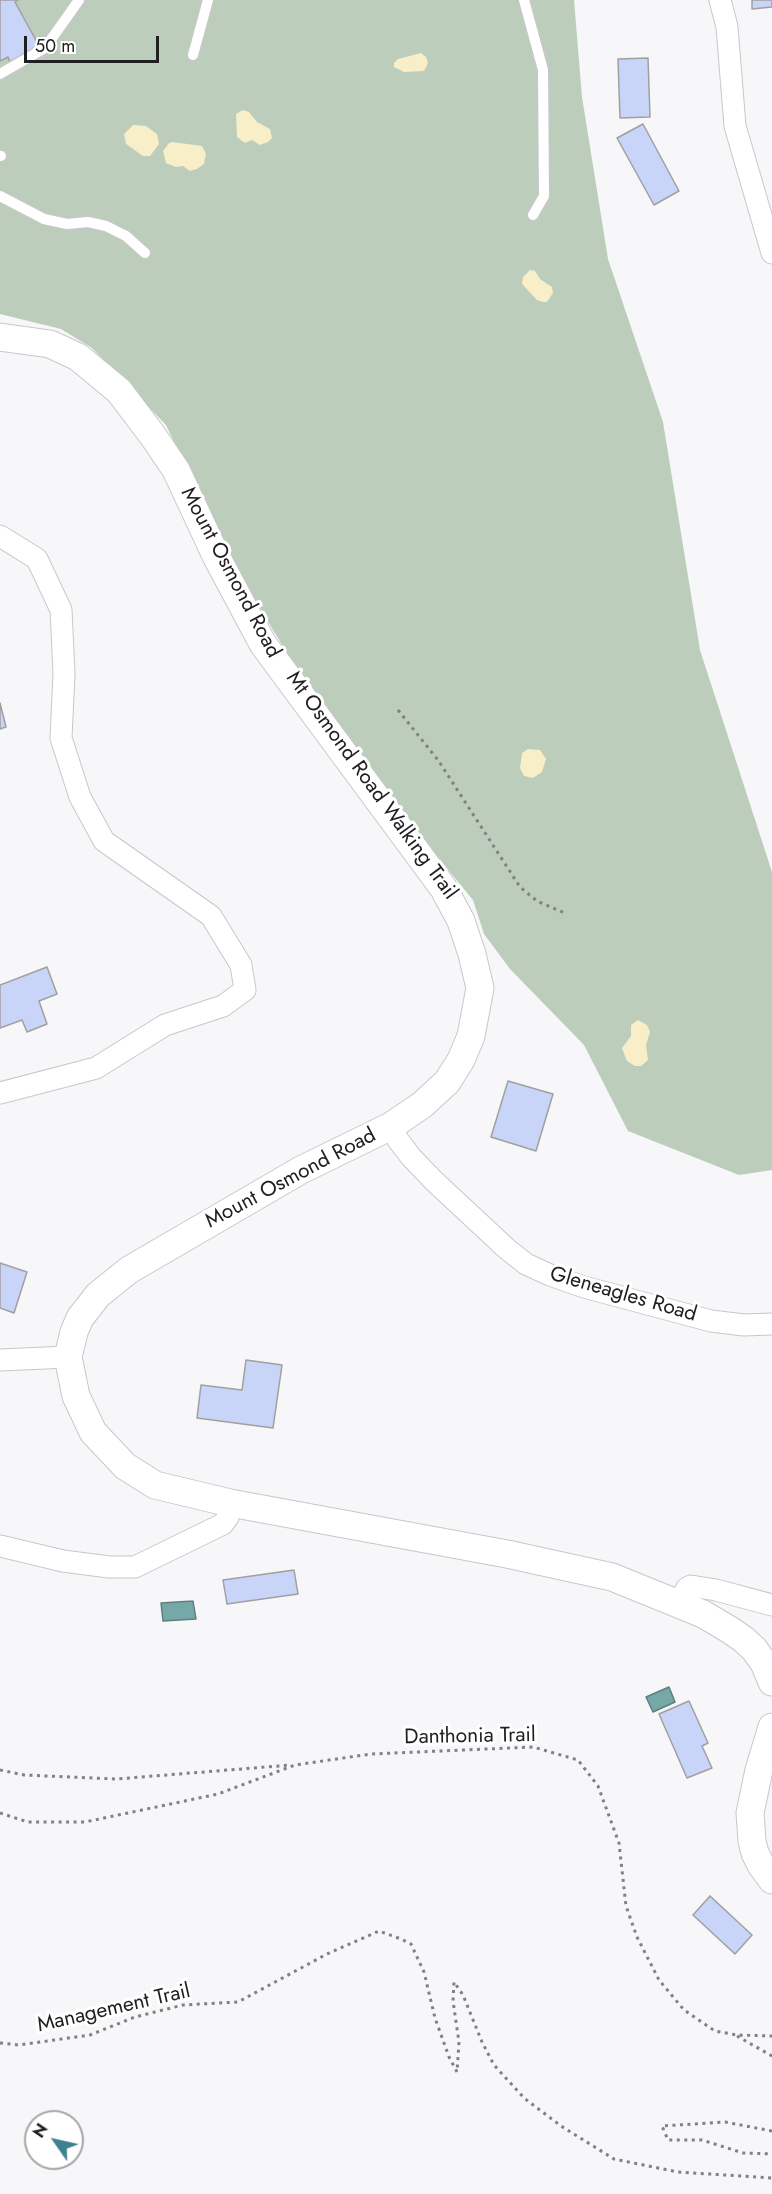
<!DOCTYPE html>
<html>
<head>
<meta charset="utf-8">
<style>
  body { margin:0 }
  #map { position:relative; width:772px; height:2194px; overflow:hidden; background:#f7f7f9; font-family:Jost,sans-serif }
  canvas { display:block }
  .north { position:absolute; left:24px; top:2110px; width:60px; height:60px; box-sizing:border-box; background:#fff; border:2px solid #a6a6a6; border-radius:50%; rotate:304deg; font-size:16px; font-weight:700; line-height:24px; text-align:center; color:#202021 }
  .north::after { content:''; display:block; margin:auto; width:21px; height:27px; background:#3e8291; clip-path:polygon(50% 0,100% 100%,50% 72%,0 100%) }
  .scale { position:absolute; left:24px; top:36px; width:135px; height:27px; box-sizing:border-box; border:3px solid #202021; border-top:0; padding-left:8px; font-size:18px; line-height:21px; white-space:nowrap; color:#202021; -webkit-text-stroke:4px #fff; paint-order:stroke }
</style>
</head>
<body>
<div id="map">
<canvas width="772" height="2194"></canvas>
<div class="north">N</div>
<div class="scale">50 m</div>
</div>
<script>
const context = document.querySelector('canvas').getContext('2d');
context.lineJoin = 'round';
function fillPath(path, color) { context.fillStyle = color; context.fill(path, 'evenodd'); }
const poly = rows => new Path2D(rows.map(r => 'M' + r).join(''));
function strokePath(path, color, width, dash) { context.strokeStyle = color; context.lineWidth = width; context.lineCap = dash ? 'butt' : 'round'; context.setLineDash(dash || []); context.stroke(path); }
function drawText(font, color, halo, rows, align = 'center') {
  context.font = font + ' Jost,sans-serif'; context.lineWidth = 6; context.setLineDash([]); context.textBaseline = 'middle'; context.strokeStyle = halo; context.fillStyle = color; for (const [text, x, y, turn = 0] of rows) {
    context.save(); context.translate(x, y); context.rotate((+turn || 0) * Math.PI / 180); context.textAlign = isNaN(turn) ? turn : align; if (halo) context.strokeText(text, 0, 0); context.fillText(text, 0, 0); context.restore();
  }
}
fillPath(poly([
  [0,0,574,0,582,97,608,259,663,422,700,650,772,872,772,1170,739,1175,628,1131,584,1045,510,969,484,934,473,900,431,849,315,700,227,553,166,425,92,348,61,329,0,314]
]), '#bccdbb');
fillPath(poly([
  [421,53,426,57,428,63,424,71,404,72,394,67,394,63,398,59],
  [243,110,249,112,257,122,270,129,272,138,268,142,260,145,252,140,245,143,237,137,236,114],
  [133,125,146,126,157,134,159,144,150,156,143,156,126,144,124,134],
  [172,142,202,146,206,154,204,164,197,169,190,171,183,166,176,167,166,163,163,151,169,143],
  [530,270,535,271,540,279,552,287,553,293,547,302,543,302,537,300,522,284,523,277],
  [528,749,540,750,546,759,542,772,533,778,524,776,520,768,522,753],
  [638,1020,647,1025,650,1032,646,1045,648,1060,641,1066,635,1066,627,1061,622,1048,631,1036,631,1025]
]), '#f8eec8');
const water = poly([
  [193,1601,196,1619,163,1621,161,1603,193,1601],
  [669,1687,675,1702,653,1712,646,1697,669,1687]
]);
fillPath(water, '#77a8a8');
strokePath(water, '#5d7f80', 1.5);
const building = poly([
  [0,0,18,0,15,2,39,46,10,62,8,57,0,61,0,0],
  [752,0,772,0,772,7,752,9,752,0],
  [648,58,650,117,620,118,618,59,648,58],
  [643,124,679,191,654,205,617,138,643,124],
  [0,703,6,727,0,729,0,703],
  [47,967,57,994,39,1001,47,1024,27,1032,22,1020,0,1028,0,985,47,967],
  [508,1081,553,1094,536,1151,491,1137,508,1081],
  [0,1263,27,1272,14,1313,0,1308,0,1263],
  [246,1360,282,1365,273,1428,197,1418,201,1385,242,1390,246,1360],
  [294,1570,298,1594,227,1604,223,1580,294,1570],
  [689,1701,708,1743,702,1746,712,1768,687,1778,659,1714,689,1701],
  [710,1896,752,1935,735,1954,693,1915,710,1896]
]);
fillPath(building, '#c8d5f9');
strokePath(building, '#a0a0a1', 1.5);
const service = poly([
  [524,0,543,70,544,196,533,215],
  [193,55,208,0],
  [0,74,45,48,79,0],
  [0,156,1,156],
  [0,196,44,219,67,224,88,222,106,226,126,236,145,253]
]);
const minor = poly([
  [720,0,727,27,735,126,772,253],
  [0,536,37,559,61,610,64,674,61,738,80,797,104,841,211,916,241,965,245,990,223,1006,165,1025,96,1068,0,1093],
  [391,1126,398,1140,411,1157,434,1181,507,1249,526,1264,550,1275,584,1287,711,1321,744,1325,772,1324],
  [0,1360,68,1357],
  [0,1546,63,1561,109,1567,135,1567,223,1524,228,1517,230,1503],
  [678,1604,687,1588,691,1586,716,1590,772,1605]
]);
const tertiary = poly([
  [0,337,50,344,78,357,119,391,153,436,176,470,217,558,263,644,444,889,461,921,472,954,480,988,471,1036,461,1060,447,1082,422,1105,391,1126,301,1170,129,1270,98,1295,80,1318,74,1332,68,1357,76,1396,93,1432,125,1466,155,1485,230,1503,507,1554,612,1577,703,1614,730,1630,743,1639,754,1649,764,1663,772,1682],
  [772,1727,759,1770,750,1813,752,1841,755,1853,761,1865,772,1880]
]);
strokePath(service, '#c8c8ca', 13);
strokePath(minor, '#c8c8ca', 23);
strokePath(tertiary, '#c8c8ca', 29);
strokePath(poly([
  [398,710,438,760,520,887,537,901,567,914],
  [0,1770,24,1775,116,1779,291,1765],
  [0,1813,28,1822,85,1822,218,1794,295,1765,371,1754,533,1747,578,1760,598,1786,619,1843,626,1906,637,1937,659,1980,684,2010,715,2031,737,2035,772,2036],
  [737,2036,772,2056],
  [0,2043,19,2045,90,2035,135,2017,183,2005,238,2002,327,1954,379,1931,401,1939,411,1944,424,1972,435,2018,449,2057,457,2072,459,2042,453,2001,454,1982,463,1995,482,2042,494,2065,524,2098,561,2126,614,2159,678,2172,772,2178],
  [772,2131,725,2122,662,2126,668,2140,702,2140,743,2153,772,2154]
]), '#818183', 3, [3, 4.5]);
strokePath(service, '#fff', 10);
strokePath(minor, '#fff', 21);
strokePath(tertiary, '#fff', 27);
drawText('21px', '#202021', '#fff', [
  ["Mount Osmond Road",230,573,62],
  ["Mt Osmond Road Walking Trail",371,786,54],
  ["Mount Osmond Road",291,1179,-28],
  ["Gleneagles Road",623,1295,16],
  ["Danthonia Trail",470,1737,-1],
  ["Management Trail",114,2009,-13]
]);
</script>
</body>
</html>
